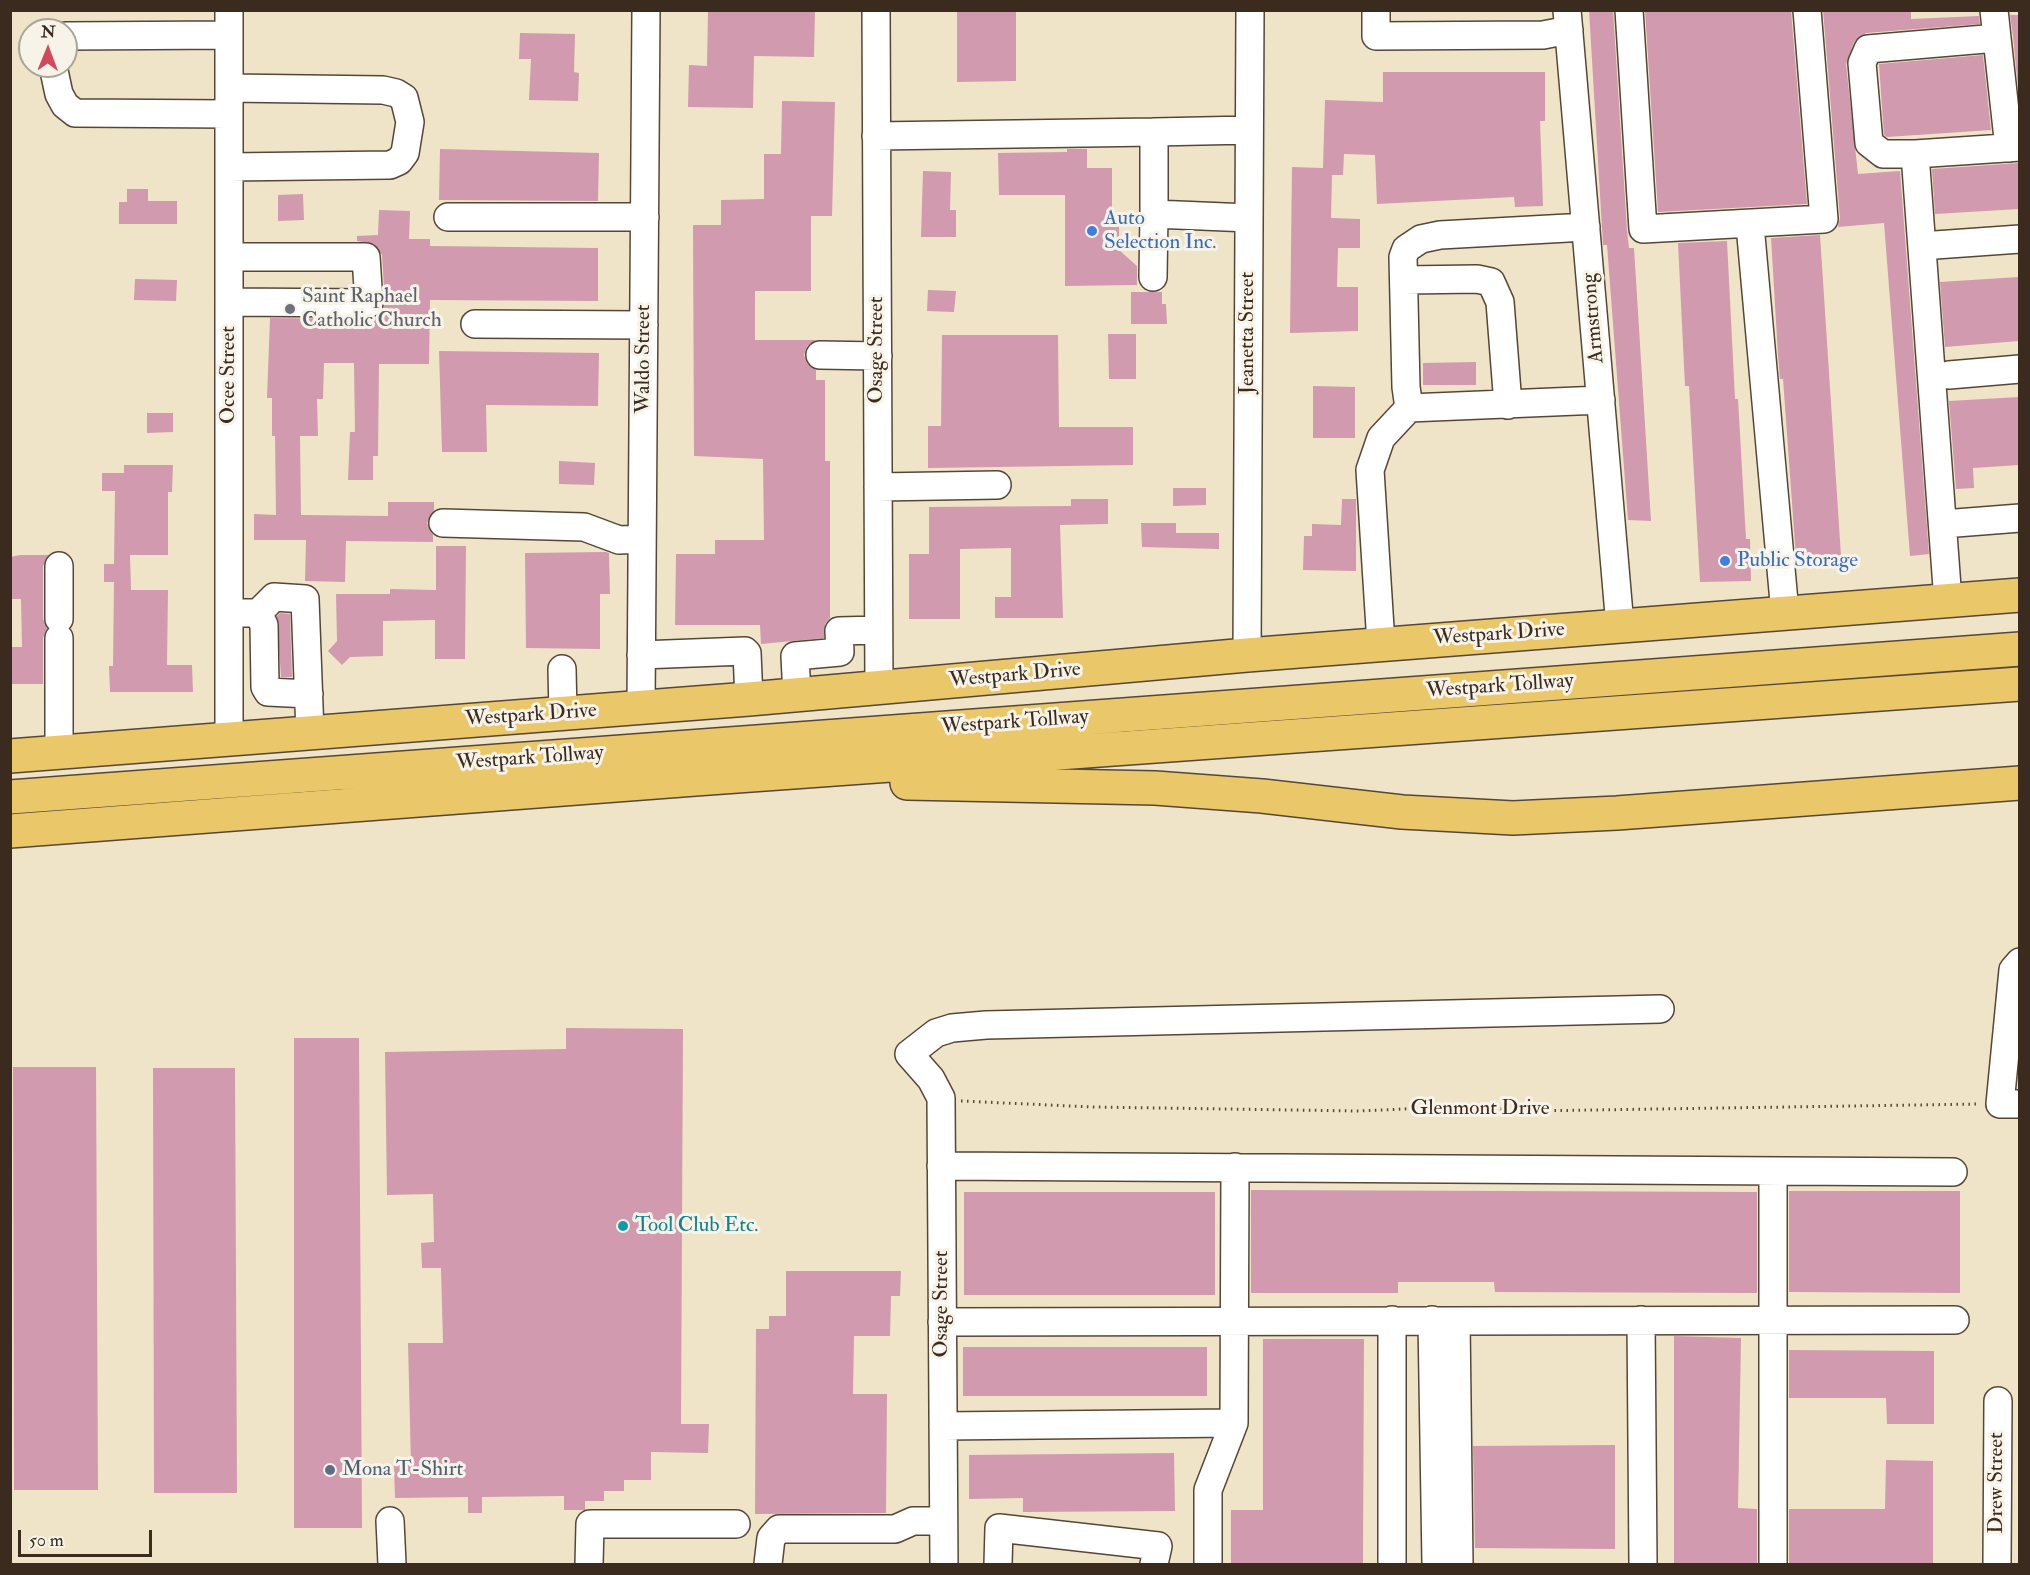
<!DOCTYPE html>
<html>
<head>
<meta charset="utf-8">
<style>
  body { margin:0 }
  #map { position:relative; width:2030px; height:1575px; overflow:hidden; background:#efe4c8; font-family:"IM FELL Double Pica",serif }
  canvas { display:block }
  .frame { position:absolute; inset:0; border:12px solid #3b2a1e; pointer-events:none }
  .north { position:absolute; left:18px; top:18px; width:60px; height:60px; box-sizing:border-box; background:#f7f3e8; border:2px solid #aca397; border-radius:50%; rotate:1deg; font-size:16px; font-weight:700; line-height:24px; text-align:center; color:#3b2a1e }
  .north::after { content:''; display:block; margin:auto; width:21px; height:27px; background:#d1495b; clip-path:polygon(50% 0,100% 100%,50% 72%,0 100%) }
  .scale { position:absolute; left:18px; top:1530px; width:134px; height:27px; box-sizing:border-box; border:3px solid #3b2a1e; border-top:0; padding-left:8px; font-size:18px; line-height:21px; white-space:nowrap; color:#3b2a1e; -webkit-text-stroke:4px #f7f3e8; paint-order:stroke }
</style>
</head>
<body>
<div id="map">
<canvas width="2030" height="1575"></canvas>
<div class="frame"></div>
<div class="north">N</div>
<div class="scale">50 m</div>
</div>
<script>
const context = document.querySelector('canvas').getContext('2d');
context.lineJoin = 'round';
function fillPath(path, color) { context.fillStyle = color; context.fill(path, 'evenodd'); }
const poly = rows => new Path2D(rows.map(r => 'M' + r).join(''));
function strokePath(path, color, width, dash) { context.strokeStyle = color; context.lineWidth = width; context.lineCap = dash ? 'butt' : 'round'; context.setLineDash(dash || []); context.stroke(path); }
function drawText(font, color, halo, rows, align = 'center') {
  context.font = font + ' "IM FELL Double Pica",serif'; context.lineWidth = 6; context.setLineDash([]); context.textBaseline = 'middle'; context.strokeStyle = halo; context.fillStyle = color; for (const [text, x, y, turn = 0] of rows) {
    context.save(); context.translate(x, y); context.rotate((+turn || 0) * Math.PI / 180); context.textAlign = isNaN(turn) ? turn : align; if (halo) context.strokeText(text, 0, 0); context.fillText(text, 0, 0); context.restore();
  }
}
fillPath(poly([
  [708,10,815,10,814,57,754,56,753,108,688,107,689,65,707,66],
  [957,10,1016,10,1016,81,957,82],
  [1589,10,1613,10,1627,230,1629,248,1634,248,1651,521,1628,520,1607,245,1603,245],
  [1645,10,1791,10,1807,204,1658,212],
  [1823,10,1911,10,1911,19,1979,16,1980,24,1866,33,1854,42,1846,64,1858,174,1900,171,1929,554,1910,556,1884,223,1838,227,1840,218],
  [2010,15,2019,15,2019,99,2013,36],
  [520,33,575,34,574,72,579,73,578,101,529,100,531,59,519,59],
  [1983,55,1991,130,1887,137,1884,135,1879,64],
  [1383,72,1545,72,1545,121,1540,121,1543,206,1515,207,1514,197,1377,204,1375,155,1344,154,1343,175,1332,175,1331,218,1360,219,1360,248,1338,248,1337,287,1358,287,1358,331,1290,333,1292,167,1323,168,1325,100,1383,102],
  [782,101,835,102,832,216,811,216,811,291,755,291,755,340,816,340,807,346,804,355,807,363,816,370,816,380,825,380,825,461,830,461,830,618,825,624,824,638,761,644,760,625,675,625,676,554,715,554,715,540,764,540,763,459,694,456,693,225,721,225,721,200,764,199,764,154,781,154],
  [440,149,599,153,598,201,439,200],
  [1067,149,1087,149,1087,168,1112,168,1112,213,1119,212,1119,250,1137,266,1137,285,1065,286,1065,195,999,195,998,153,1067,152],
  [2019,163,2019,209,1935,214,1932,169],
  [923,171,951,172,950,210,956,210,956,237,921,237],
  [127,189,148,189,148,201,177,201,177,224,119,224,119,202,127,202],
  [303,194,304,220,278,221,278,195],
  [379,210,410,211,409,239,430,239,430,246,598,248,598,301,430,300,429,364,379,364,378,456,373,456,373,480,348,480,350,432,355,432,354,363,324,363,323,399,317,399,318,436,300,436,301,515,388,516,388,502,434,502,434,511,427,523,433,535,433,542,346,541,345,582,305,581,306,540,254,540,254,514,276,515,275,436,272,436,272,398,267,398,270,318,369,319,378,316,383,310,385,302,382,255,374,244,357,241,357,236,378,235],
  [1820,235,1841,556,1796,558,1783,379,1780,379,1778,355,1771,238],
  [1727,241,1735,399,1738,399,1746,539,1750,539,1751,581,1700,582,1689,386,1685,386,1678,243],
  [2019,277,2019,341,1945,347,1940,282],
  [135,279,177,280,176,301,134,300],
  [928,290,956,291,954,312,927,311],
  [1131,292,1162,292,1162,304,1166,304,1167,324,1131,324],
  [1108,334,1136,334,1136,379,1109,379],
  [942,335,1058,335,1059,427,1133,427,1133,465,928,468,928,426,941,426],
  [439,351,599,353,598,406,486,405,487,452,442,452],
  [1476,362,1476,385,1423,385,1423,363],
  [1313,386,1355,387,1355,438,1313,438],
  [2019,397,2019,465,1973,468,1974,488,1956,489,1949,401],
  [147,413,173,413,173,432,147,433],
  [559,461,595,463,594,485,559,484],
  [124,465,173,465,172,492,168,492,168,555,130,555,131,590,168,590,167,665,192,665,193,692,110,692,109,666,113,666,114,582,104,582,104,564,114,564,115,491,102,491,102,473,124,473],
  [1173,488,1206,488,1206,505,1173,506],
  [1071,499,1108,499,1108,524,1060,525,1063,618,995,618,995,597,1011,597,1011,548,960,549,960,619,909,619,909,554,929,554,929,507,1071,506],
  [1342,499,1356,499,1356,571,1303,570,1304,536,1312,536,1312,524,1341,525],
  [1141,523,1176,523,1176,533,1219,533,1219,549,1142,547],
  [436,546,466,546,465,659,435,659,435,620,383,621,383,656,350,657,342,665,328,651,337,641,336,594,390,594,390,589,436,590],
  [606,552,609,553,610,594,600,594,600,649,526,648,525,553],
  [20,555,49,555,43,566,43,619,47,628,43,638,43,684,10,684,10,647,22,647,21,599,10,599,10,557],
  [280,613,290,614,292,677,281,677,277,616],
  [566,1028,683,1029,681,1424,709,1424,708,1453,651,1452,651,1480,624,1480,624,1491,604,1491,604,1501,585,1501,585,1510,564,1510,564,1496,482,1497,482,1513,468,1513,468,1497,395,1498,394,1465,411,1465,408,1343,443,1343,441,1268,422,1268,421,1243,434,1242,433,1194,387,1195,385,1052,566,1049],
  [294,1038,359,1038,362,1528,294,1528],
  [13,1067,96,1067,98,1490,14,1490],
  [153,1068,235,1068,237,1493,154,1493],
  [1251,1190,1757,1192,1757,1293,1495,1292,1494,1282,1398,1282,1398,1293,1251,1293],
  [1789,1191,1960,1191,1960,1293,1789,1292],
  [964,1192,1215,1192,1215,1295,964,1295],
  [786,1271,901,1271,900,1296,891,1296,890,1336,854,1336,853,1394,887,1394,886,1513,755,1514,756,1329,769,1329,769,1316,786,1316],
  [1674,1336,1741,1338,1738,1508,1757,1509,1757,1564,1674,1564],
  [1263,1339,1364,1339,1363,1564,1231,1564,1231,1510,1263,1510],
  [963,1347,1207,1347,1207,1396,963,1396],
  [1789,1350,1934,1351,1934,1424,1887,1424,1886,1398,1789,1398],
  [1615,1445,1615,1549,1475,1548,1473,1446],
  [1174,1453,1175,1511,1023,1512,1023,1498,969,1499,969,1455],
  [1886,1460,1933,1461,1933,1564,1789,1564,1789,1509,1885,1509]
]), '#d19aaf');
const minor = poly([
  [876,10,879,689],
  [1376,10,1376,36,1543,35,1569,30],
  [1567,10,1620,626],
  [1629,10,1643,229,1824,219,1807,10],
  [66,36,229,35],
  [1997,38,2009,148],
  [53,66,59,94,65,105,75,113,229,114],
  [1154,132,1249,130],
  [876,136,1154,132,1154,214,1249,218],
  [1915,154,2020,147],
  [229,167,390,165,399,161,405,153,410,122,404,98,396,93,383,90,229,88],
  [448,217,645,217],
  [1750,225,1785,613],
  [1586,227,1440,235,1421,239,1406,249,1403,257,1406,387,1409,408,1601,400],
  [1935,245,2020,239],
  [229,257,366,257,369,303,229,302],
  [1153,277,1154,214],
  [1404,280,1477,279,1491,282,1500,302,1508,405],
  [475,324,644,325],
  [820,355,878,356],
  [1949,375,2020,369],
  [878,487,997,485],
  [443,523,584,527,619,540,642,539],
  [1943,524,2020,518],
  [1948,601,1915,154,1883,154,1869,143,1862,63,1868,49,1997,38,1994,10],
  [229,613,258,613,274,597,305,599,310,733],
  [258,613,264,625,265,687,268,692,309,694],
  [59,619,59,566],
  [59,638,59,752],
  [1381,644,1370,470,1381,438,1409,408],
  [641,655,745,651,747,653,749,699],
  [1247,655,1250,10],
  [562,669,563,714],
  [797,696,795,656,840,652,839,631,878,630],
  [641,708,646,10],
  [229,739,229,10],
  [2020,962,2013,970,2000,1104,2020,1104],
  [941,1166,1953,1172],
  [1392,1320,1392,1564],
  [1432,1320,1436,1564],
  [1641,1320,1643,1564],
  [1456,1321,1459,1564],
  [942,1322,1955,1320],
  [943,1426,1234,1423],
  [390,1521,392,1564],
  [589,1564,590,1524,736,1524],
  [768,1564,771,1538,779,1529,895,1529,913,1521,943,1521],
  [944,1564,941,1098,931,1079,909,1054,936,1033,952,1028,986,1025,1660,1009],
  [998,1564,999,1528,1158,1546,1154,1564],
  [1208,1564,1208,1490,1234,1423,1235,1167],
  [1773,1564,1773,1171],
  [1997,1564,1998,1401]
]);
const major = poly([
  [10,756,749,699,1247,655,2020,595]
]);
const highway = poly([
  [907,783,1155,788,1262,796,1402,812,1513,818,1617,813,2020,783],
  [10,797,2020,649],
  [10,831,695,779,2020,684]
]);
strokePath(minor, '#564638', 30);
strokePath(major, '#564638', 36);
strokePath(highway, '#564638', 36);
strokePath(poly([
  [961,1101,1093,1107,1359,1111,1468,1106,1528,1111,1980,1104]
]), '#564638', 3, [1.5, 4.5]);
strokePath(minor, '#fff', 27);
strokePath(major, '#eac769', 33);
strokePath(highway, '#eac769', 33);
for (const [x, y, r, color] of [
  [1092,231,6,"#3f7fe0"],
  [290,309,6,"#6b7280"],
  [1725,561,6,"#3f7fe0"],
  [623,1226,6,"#0f9aa8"],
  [330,1470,6,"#5c6f8a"]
]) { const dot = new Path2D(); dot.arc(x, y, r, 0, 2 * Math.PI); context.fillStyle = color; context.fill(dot); strokePath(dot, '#f7f3e8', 2); }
drawText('21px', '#366cbe', '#f7f3e8', [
  ["Auto",1104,219],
  ["Selection Inc.",1104,243],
  ["Public Storage",1737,561]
], 'left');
drawText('21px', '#5b616d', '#f7f3e8', [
  ["Saint Raphael",302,297],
  ["Catholic Church",302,321]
], 'left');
drawText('21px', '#3b2a1e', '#f7f3e8', [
  ["Armstrong",1594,318,-95],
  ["Jeanetta Street",1248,333,-90],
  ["Osage Street",877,350,-90],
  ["Waldo Street",644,359,-90],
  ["Ocee Street",229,375,-90],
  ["Westpark Drive",1499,635,-4],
  ["Westpark Drive",1015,676,-5],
  ["Westpark Tollway",1500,687,-4],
  ["Westpark Drive",531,716,-4],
  ["Westpark Tollway",1015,723,-4],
  ["Westpark Tollway",530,759,-4],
  ["Glenmont Drive",1480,1109],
  ["Osage Street",942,1304,-90],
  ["Drew Street",1997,1483,-90]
]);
drawText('21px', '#0d838f', '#f7f3e8', [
  ["Tool Club Etc.",635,1226]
], 'left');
drawText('21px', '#4e5e75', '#f7f3e8', [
  ["Mona T-Shirt",342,1470]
], 'left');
</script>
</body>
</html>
